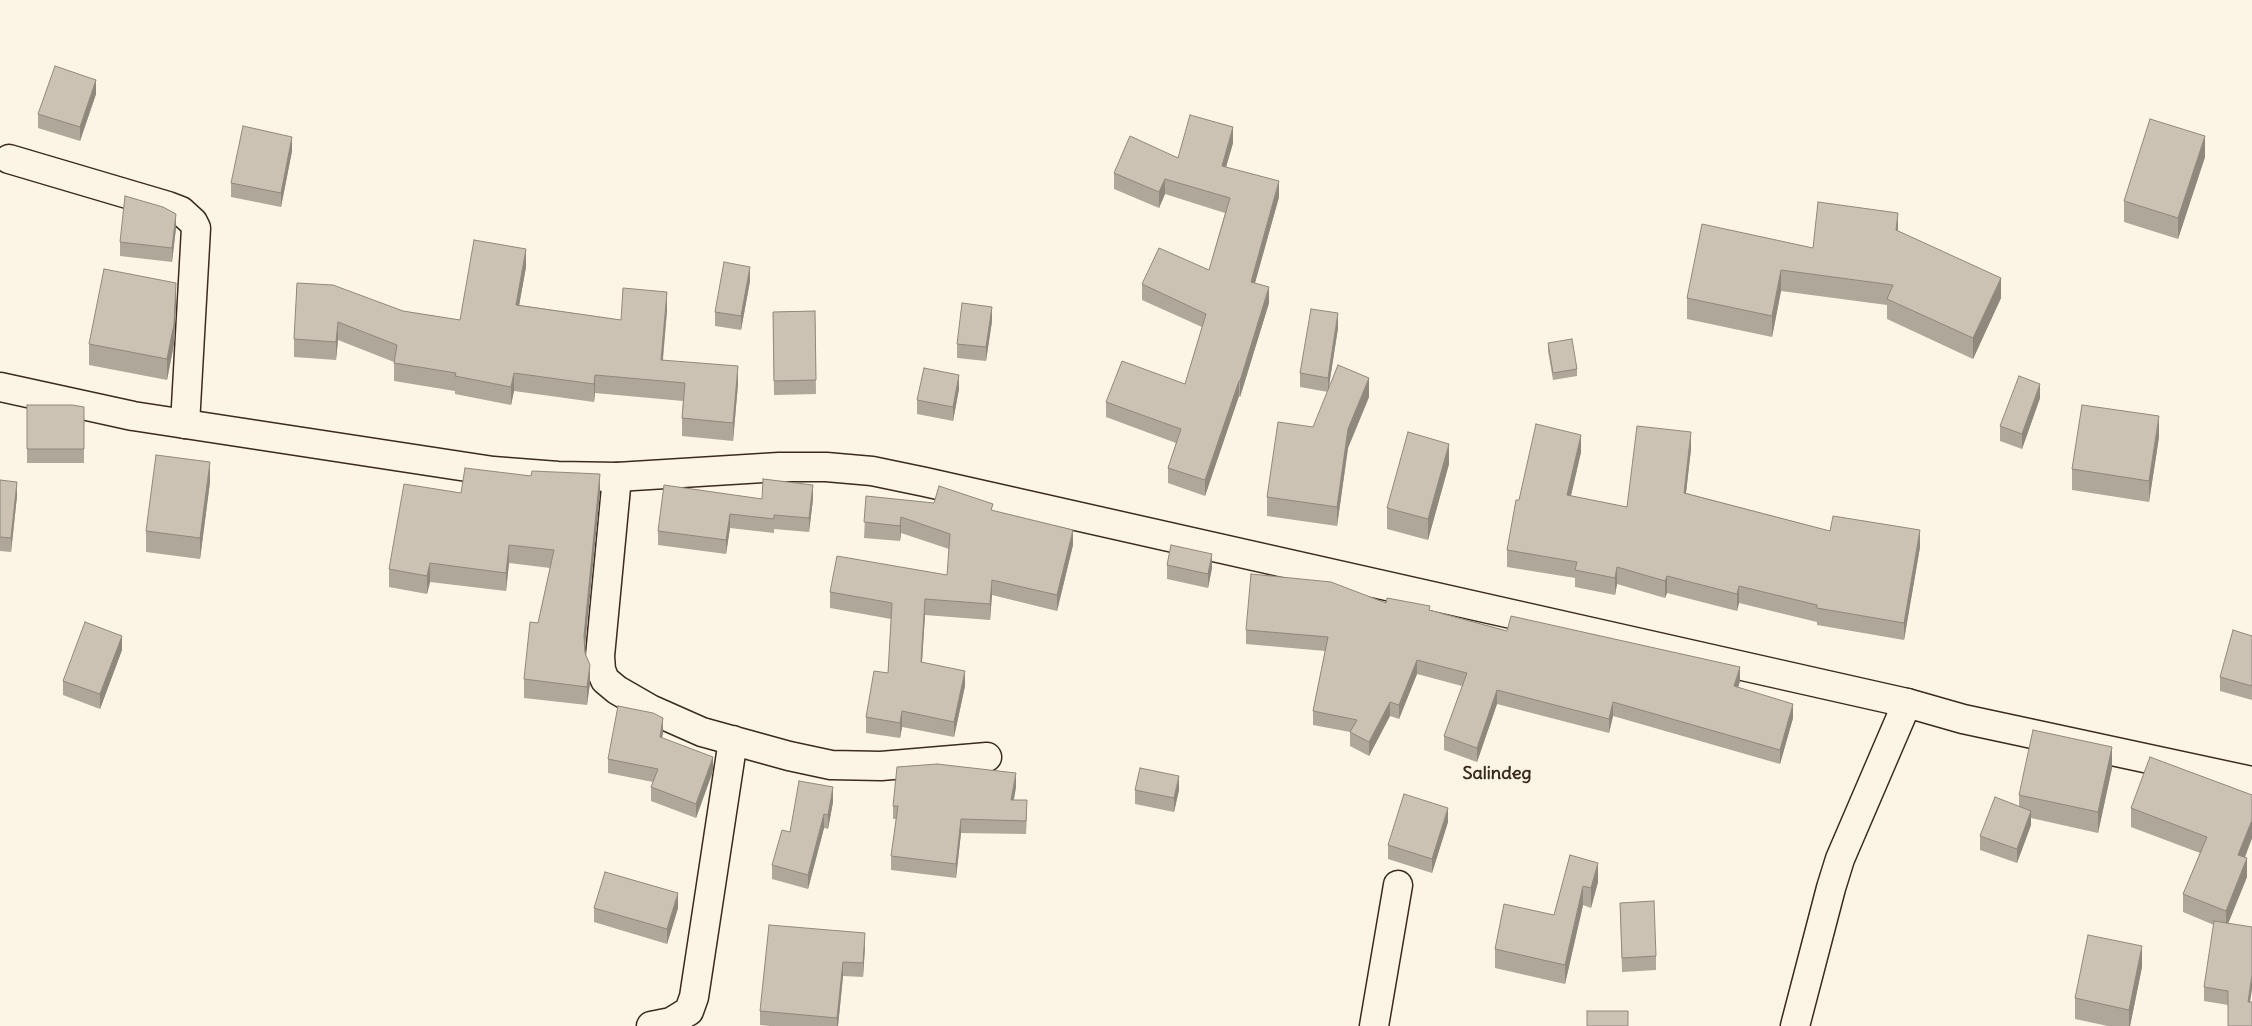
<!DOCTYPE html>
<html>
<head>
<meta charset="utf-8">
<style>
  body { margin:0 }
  canvas { display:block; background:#fcf5e5 }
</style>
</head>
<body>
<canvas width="2252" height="1026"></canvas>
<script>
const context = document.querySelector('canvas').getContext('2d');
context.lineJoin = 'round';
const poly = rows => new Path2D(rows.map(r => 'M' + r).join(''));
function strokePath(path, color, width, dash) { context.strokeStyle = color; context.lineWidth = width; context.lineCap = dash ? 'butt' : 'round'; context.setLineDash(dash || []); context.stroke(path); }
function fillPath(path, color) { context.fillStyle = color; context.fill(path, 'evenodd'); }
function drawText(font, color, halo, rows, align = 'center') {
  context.font = font + ' Delius,sans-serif'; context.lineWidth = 5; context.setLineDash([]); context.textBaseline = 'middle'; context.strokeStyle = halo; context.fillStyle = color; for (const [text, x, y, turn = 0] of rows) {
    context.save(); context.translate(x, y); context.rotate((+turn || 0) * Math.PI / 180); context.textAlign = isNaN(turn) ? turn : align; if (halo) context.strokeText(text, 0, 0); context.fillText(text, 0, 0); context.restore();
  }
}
const minor = poly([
  [9,159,168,206,181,211,193,222,196,228,185,424],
  [617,477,600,656,601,670,605,680,617,690,650,709,702,732,789,756,831,765,881,766,987,757],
  [651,1026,671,1022,689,1011,694,997,733,740],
  [1374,1026,1398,885],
  [1795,1026,1831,888,1840,859,1907,703]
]);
const tertiary = poly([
  [0,387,133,416,493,471,558,476,617,477,779,467,826,467,872,471,925,482,1907,703,1963,719,2252,781]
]);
strokePath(minor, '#3b2a1e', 31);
strokePath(tertiary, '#3b2a1e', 31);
strokePath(minor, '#fcf5e5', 28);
strokePath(tertiary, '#fcf5e5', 28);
fillPath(poly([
  [96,94,80,141,38,128,38,114],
  [1233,143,1226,167,1279,197,1255,283,1269,303,1240,397,1239,396,1205,496,1168,483,1168,468,1176,443,1106,417,1106,402,1185,384,1202,327,1142,300,1142,284,1209,270,1225,213,1165,194,1159,208,1114,189,1114,173],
  [292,151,281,207,231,197,231,183],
  [2205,157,2178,239,2124,222,2124,201],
  [176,228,172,262,120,256,120,242],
  [1898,231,2001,298,1973,359,1887,319,1887,305,1781,291,1772,337,1687,319,1687,298,1813,248],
  [526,267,519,305,621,320,667,310,663,360,738,384,733,441,682,436,682,418,683,401,595,393,594,402,514,391,511,405,455,394,455,391,394,381,394,362,338,340,336,360,294,357,294,339,297,283,403,311,460,320],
  [750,281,741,330,715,326,715,312],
  [176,303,174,344,167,380,89,365,89,344],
  [815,311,816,394,774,395,773,312],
  [992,321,986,361,957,358,957,344],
  [1338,328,1328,392,1300,387,1300,373],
  [1548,343,1577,369,1577,376,1553,380,1548,351],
  [959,389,953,421,917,414,917,400],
  [1369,397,1348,448,1337,526,1267,516,1267,497,1313,427],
  [2040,398,2022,449,2000,441,2000,426],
  [27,405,84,407,84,463,27,463],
  [2159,437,2149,502,2072,490,2072,469],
  [1691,449,1686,493,1830,531,1920,547,1904,640,1817,625,1817,622,1739,603,1737,611,1667,593,1665,598,1617,584,1615,595,1575,587,1575,578,1507,567,1507,550,1519,500,1581,452,1571,496,1627,507],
  [1449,464,1428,540,1387,529,1387,508],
  [0,480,17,496,11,552,0,551],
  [210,482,200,559,146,552,146,531],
  [600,492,585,647,590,683,587,705,524,698,524,679,538,623,550,568,509,563,506,591,430,582,427,594,389,587,389,569,461,493],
  [866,496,993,511,1073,545,1057,611,992,595,990,620,925,615,922,662,965,686,954,737,902,727,900,738,866,733,866,717,888,673,891,619,830,608,830,592,947,575,949,549,901,533,900,541,864,538],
  [762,499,813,499,809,532,774,529,774,533,730,528,726,554,658,545,658,531],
  [1167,565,1212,568,1208,588,1167,579],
  [1386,603,1430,610,1507,631,1740,681,1738,688,1793,718,1780,764,1613,716,1609,733,1497,704,1477,762,1444,750,1444,736,1462,686,1417,674,1399,719,1390,716,1369,756,1350,746,1350,732,1313,725,1313,711,1325,651,1246,644,1246,630],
  [2252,636,2252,700,2220,691,2220,677],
  [122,650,100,709,63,695,63,681],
  [663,732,662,738,713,771,696,818,651,801,651,787,653,782,608,773,608,759],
  [2112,768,2098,833,2031,818,2031,825,2017,863,1980,850,1980,836,2019,806,2019,795],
  [1016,787,1014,800,1027,814,1026,834,961,833,956,878,891,870,891,856,896,819,893,819,893,806],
  [1135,790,1179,790,1174,812,1135,804],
  [2252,795,2252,838,2245,858,2247,877,2228,923,2228,1005,2204,1001,2204,987,2214,925,2183,912,2183,894,2200,853,2131,827,2131,808],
  [833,802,828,829,824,828,808,889,772,879,772,865,790,832],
  [1448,822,1432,873,1388,859,1388,845],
  [1570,855,1598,882,1591,908,1583,905,1565,984,1495,968,1495,949,1554,915],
  [1620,903,1656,956,1656,970,1622,972],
  [594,908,678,908,667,944,594,922],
  [865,947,863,977,843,976,838,1026,770,1026,760,1025,760,1011],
  [2142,967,2130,1026,2108,1026,2075,1019,2075,998]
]), '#afa79a');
fillPath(poly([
  [96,80,96,94,80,141,80,127],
  [1233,127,1233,143,1222,181,1222,166],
  [2205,136,2205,157,2178,239,2178,218],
  [292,137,292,151,281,207,281,193],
  [1165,179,1165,194,1159,208,1159,192],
  [1279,181,1279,197,1251,297,1251,282],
  [1898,213,1898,233,1896,230],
  [176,214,176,228,172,262,172,248],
  [526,249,526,267,516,323,516,305],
  [750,267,750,281,741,330,741,316],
  [1781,270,1781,291,1772,337,1772,316],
  [2001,278,2001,298,1973,359,1973,338],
  [176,283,176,303,174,344,167,380,167,359],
  [1269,287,1269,303,1240,397,1240,381],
  [667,292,667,310,661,378,661,360],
  [992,307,992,321,986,361,986,347],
  [1338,313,1338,328,1328,392,1328,378],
  [338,322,338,340,336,360,336,342],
  [738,366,738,384,733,441,733,423],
  [514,373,514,391,511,405,511,387],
  [595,375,595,393,594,402,594,384],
  [959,375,959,389,953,421,953,407],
  [1369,378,1369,397,1348,448,1337,526,1337,507,1348,429],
  [1239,381,1239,396,1205,496,1205,480],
  [2040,384,2040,398,2022,449,2022,434],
  [2159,416,2159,437,2149,502,2149,481],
  [1691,432,1691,449,1684,510,1684,493],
  [1581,435,1581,452,1567,512,1567,495],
  [1449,444,1449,464,1428,540,1428,519],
  [210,462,210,482,200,559,200,538],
  [600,474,600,492,584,655,584,636],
  [17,482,17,496,11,552,11,538],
  [813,485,813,499,809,532,809,518],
  [730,514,730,528,726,554,726,540],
  [901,517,901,533,900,541,900,526],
  [1073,530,1073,545,1057,611,1057,595],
  [1920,530,1920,547,1904,640,1904,623],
  [509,545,509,563,506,591,506,573],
  [1212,554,1212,568,1208,588,1208,574],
  [430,563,430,582,427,594,427,576],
  [1617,567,1617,584,1615,595,1615,578],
  [1667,576,1667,593,1665,598,1665,581],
  [992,580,992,595,990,620,990,604],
  [1739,586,1739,603,1737,611,1737,594],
  [925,599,925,615,921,677,921,662],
  [122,636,122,650,100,709,100,694],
  [1417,660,1417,674,1399,719,1399,705],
  [590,665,590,683,587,705,587,687],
  [1740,667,1740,681,1734,700,1734,686],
  [965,671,965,686,954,737,954,722],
  [1497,690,1497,704,1477,762,1477,748],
  [1390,702,1390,716,1369,756,1369,742],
  [1613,702,1613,716,1609,733,1609,719],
  [1793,704,1793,718,1780,764,1780,750],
  [902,711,902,727,900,738,900,723],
  [663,718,663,732,660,751,660,737],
  [2112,747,2112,768,2098,833,2098,812],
  [713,757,713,771,696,818,696,804],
  [1016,773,1016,787,1011,813,1011,800],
  [1179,776,1179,790,1174,812,1174,798],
  [833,787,833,802,828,829,828,815],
  [1448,808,1448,822,1432,873,1432,859],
  [2031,811,2031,825,2017,863,2017,849],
  [824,814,824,828,808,889,808,875],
  [961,819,961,833,956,878,956,864],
  [2252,820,2252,838,2238,874,2238,855],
  [2247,858,2247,877,2226,929,2226,911],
  [1598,863,1598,882,1591,908,1591,888],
  [1583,886,1583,905,1565,984,1565,965],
  [678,893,678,908,667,944,667,929],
  [865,933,865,947,863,977,863,963],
  [2142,946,2142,967,2130,1026,2129,1026,2129,1010],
  [843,962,843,976,838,1026,837,1026,837,1018],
  [2252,975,2252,989,2248,1016,2248,1002]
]), '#8f887d');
const building = poly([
  [55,66,96,80,80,127,38,114,55,66],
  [1190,115,1233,127,1222,166,1279,181,1251,282,1269,287,1240,381,1239,381,1205,480,1168,468,1181,429,1106,402,1122,361,1185,384,1206,314,1142,284,1159,248,1209,270,1230,198,1165,179,1159,192,1114,173,1130,136,1178,158,1190,115],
  [2150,119,2205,136,2178,218,2124,201,2150,119],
  [243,126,292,137,281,193,231,183,243,126],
  [125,196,163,207,176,214,172,248,120,242,125,196],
  [1818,202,1898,213,1896,230,2001,278,1973,338,1887,299,1893,285,1781,270,1772,316,1687,298,1702,224,1813,248,1818,202],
  [474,240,526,249,516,305,621,320,623,288,667,292,661,360,738,366,733,423,682,418,685,383,595,375,594,384,514,373,511,387,455,376,456,373,394,363,397,345,338,322,336,342,294,339,297,283,333,285,403,311,460,320,474,240],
  [724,262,750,267,741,316,715,312,724,262],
  [104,269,176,283,174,324,167,359,89,344,104,269],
  [962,303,992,307,986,347,957,344,962,303],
  [1311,309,1338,313,1328,378,1300,373,1311,309],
  [815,311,816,380,774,381,773,312,815,311],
  [1572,339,1577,369,1553,373,1548,343,1572,339],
  [1338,365,1369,378,1348,429,1337,507,1267,497,1278,422,1313,427,1338,365],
  [924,368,959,375,953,407,917,400,924,368],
  [2019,376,2040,384,2022,434,2000,426,2019,376],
  [27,405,72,405,84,407,84,449,27,449,27,405],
  [2082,405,2159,416,2149,481,2072,469,2082,405],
  [1536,424,1581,435,1567,495,1627,507,1637,426,1691,432,1684,493,1830,531,1833,516,1920,530,1904,623,1817,608,1817,605,1739,586,1737,594,1667,576,1665,581,1617,567,1615,578,1575,570,1577,562,1507,550,1516,500,1519,500,1536,424],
  [1408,432,1449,444,1428,519,1387,508,1408,432],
  [156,455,210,462,200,538,146,531,156,455],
  [465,468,531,476,532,471,600,474,584,636,585,653,590,665,587,687,524,679,530,622,538,623,554,550,509,545,506,573,430,563,427,576,389,569,404,484,461,493,465,468],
  [763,479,813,485,809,518,774,515,774,519,730,514,726,540,658,531,664,485,762,499,763,479],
  [0,480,17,482,11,538,0,537,0,480],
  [939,486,993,504,991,510,1073,530,1057,595,992,580,990,604,925,599,921,662,965,671,954,722,902,711,900,723,866,717,874,671,888,673,892,603,830,592,837,556,947,575,950,534,901,517,900,526,864,522,866,496,934,503,939,486],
  [1171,545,1212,554,1208,574,1167,565,1171,545],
  [1251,574,1331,582,1386,603,1387,598,1430,606,1429,610,1507,631,1511,616,1740,667,1734,686,1793,704,1780,750,1613,702,1609,719,1497,690,1477,748,1444,736,1467,673,1417,660,1399,705,1390,702,1369,742,1350,732,1357,720,1313,711,1328,637,1246,630,1251,574],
  [85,622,122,636,100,694,63,681,85,622],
  [2233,630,2252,636,2252,686,2220,677,2233,630],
  [618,706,653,713,663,718,660,737,713,757,696,804,651,787,658,769,608,759,618,706],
  [2033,730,2112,747,2098,812,2019,795,2033,730],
  [2150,757,2252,795,2252,820,2238,855,2247,858,2226,911,2183,894,2207,837,2131,808,2150,757],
  [937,764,1016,773,1011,800,1027,800,1026,821,961,819,956,864,891,856,898,806,893,806,897,767,937,764],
  [1140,768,1179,776,1174,798,1135,790,1140,768],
  [799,781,833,787,828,815,824,814,808,875,772,865,782,830,790,832,799,781],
  [1404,794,1448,808,1432,859,1388,845,1404,794],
  [1995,797,2031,811,2017,849,1980,836,1995,797],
  [1570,855,1598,863,1591,888,1583,886,1565,965,1495,949,1504,904,1554,915,1570,855],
  [605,872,678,893,667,929,594,908,605,872],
  [1654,901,1656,956,1622,958,1620,903,1654,901],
  [2214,921,2252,927,2252,975,2248,1002,2252,1002,2252,1026,2228,1026,2228,991,2204,987,2214,921],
  [769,925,865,933,863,963,843,962,837,1018,760,1011,769,925],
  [2088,935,2142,946,2129,1010,2075,998,2088,935],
  [1587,1011,1628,1011,1628,1026,1587,1026,1587,1011]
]);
fillPath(building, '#ccc2b3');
strokePath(building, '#8f887d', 1);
drawText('bold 18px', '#3b2a1e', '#fcf5e5', [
  ["Salindeg",1497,774]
]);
</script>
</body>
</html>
